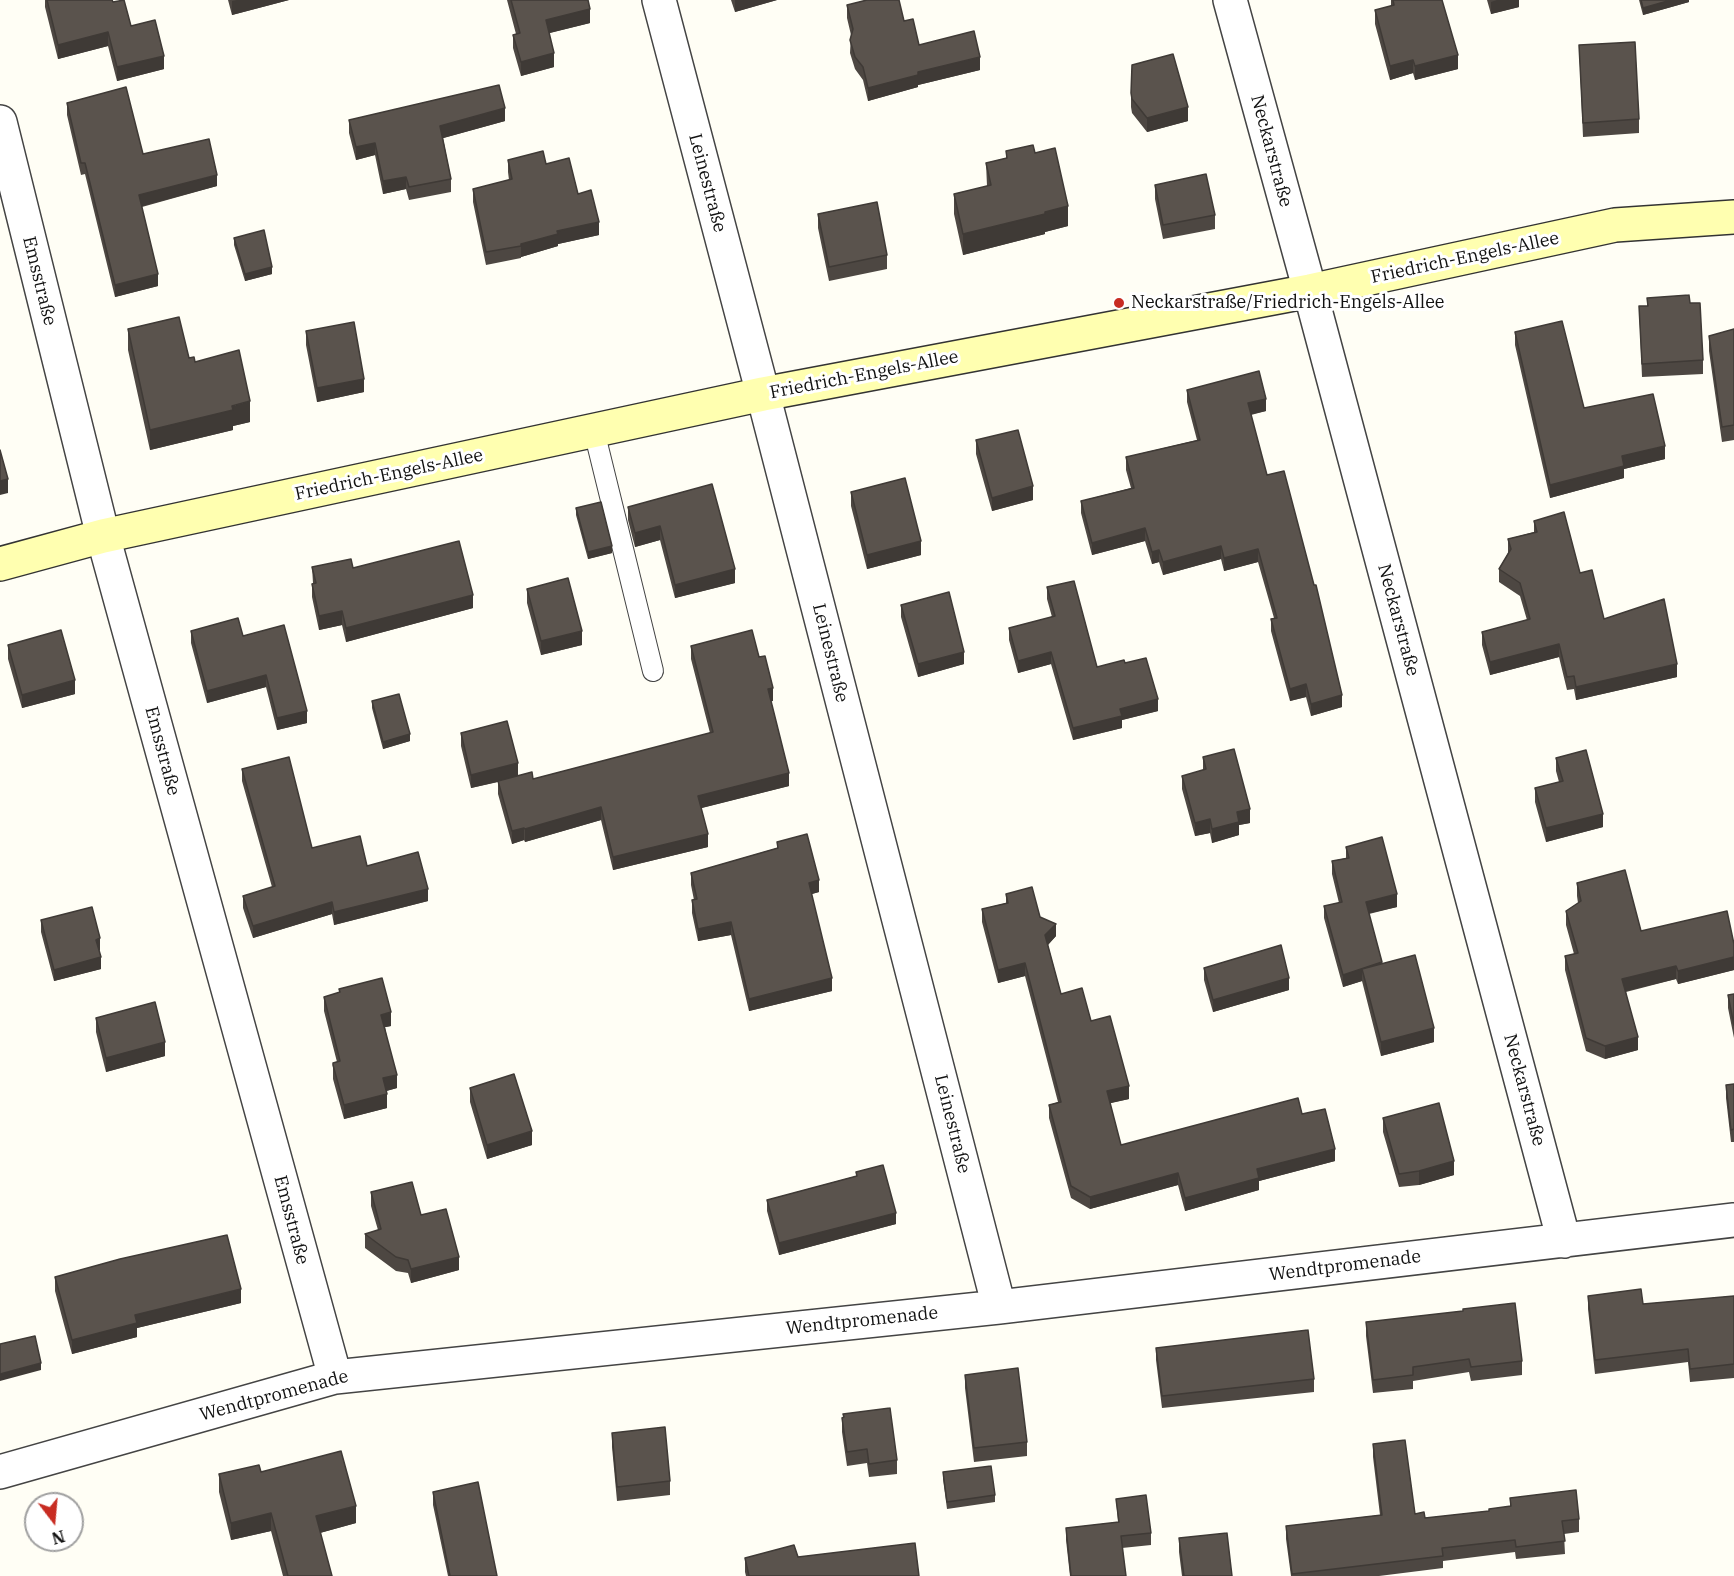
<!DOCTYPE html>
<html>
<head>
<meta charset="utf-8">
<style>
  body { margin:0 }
  #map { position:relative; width:1734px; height:1576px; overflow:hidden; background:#fffef5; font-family:"IBM Plex Serif",serif }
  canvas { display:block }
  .north { position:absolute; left:24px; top:1492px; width:60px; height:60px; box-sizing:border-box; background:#fff; border:2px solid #a0a0a0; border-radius:50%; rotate:164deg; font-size:16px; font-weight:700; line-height:24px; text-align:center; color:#111 }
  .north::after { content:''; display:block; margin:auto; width:21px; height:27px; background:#c82c22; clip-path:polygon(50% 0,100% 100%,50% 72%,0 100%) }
</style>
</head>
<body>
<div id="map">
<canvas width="1734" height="1576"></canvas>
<div class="north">N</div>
</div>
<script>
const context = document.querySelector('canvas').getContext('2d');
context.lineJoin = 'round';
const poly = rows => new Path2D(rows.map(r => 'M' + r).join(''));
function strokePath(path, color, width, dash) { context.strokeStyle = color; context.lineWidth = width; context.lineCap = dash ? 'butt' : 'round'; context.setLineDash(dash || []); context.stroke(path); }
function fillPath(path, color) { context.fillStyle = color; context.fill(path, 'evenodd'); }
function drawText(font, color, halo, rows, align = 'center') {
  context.font = font + ' "IBM Plex Serif",serif'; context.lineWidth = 6; context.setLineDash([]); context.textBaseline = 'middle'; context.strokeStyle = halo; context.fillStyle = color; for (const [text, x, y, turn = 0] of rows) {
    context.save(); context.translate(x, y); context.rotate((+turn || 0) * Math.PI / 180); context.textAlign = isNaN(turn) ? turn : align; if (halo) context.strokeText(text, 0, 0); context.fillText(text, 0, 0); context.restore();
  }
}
const lane = poly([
  [594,431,653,671]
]);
const street = poly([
  [659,0,763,394,999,1307],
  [1230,0,1310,291,1564,1241],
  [0,122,103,536,335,1377],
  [0,1472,335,1377,999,1307,1734,1220]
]);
const secondary = poly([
  [0,564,103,536,763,394,1310,291,1615,225,1734,217]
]);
strokePath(lane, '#444', 22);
strokePath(street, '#444', 36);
strokePath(secondary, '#333', 36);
strokePath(lane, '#fff', 20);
strokePath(street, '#fff', 33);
strokePath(secondary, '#ffffb0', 33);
fillPath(poly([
  [45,0,112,0,113,2,164,69,117,81,108,46,58,59,45,7],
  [228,0,289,0,232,15],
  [507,0,588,0,590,23,549,33,554,67,521,76,513,48,513,35,516,34],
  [731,0,777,0,735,12],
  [1391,0,1442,0,1458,69,1415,80,1413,73,1390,80,1375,24,1375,10,1391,6],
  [1487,0,1519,0,1519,7,1491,14],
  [1639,0,1689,0,1689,2,1643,15],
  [847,5,904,21,919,45,980,70,918,85,918,87,868,101,863,80,855,69,850,53,851,35,847,18],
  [1579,45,1639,119,1639,133,1583,137],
  [1131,93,1188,121,1147,132,1132,113,1131,107],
  [67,103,143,154,217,186,142,207,158,286,115,297,85,174,81,175,67,115],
  [349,120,505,121,443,138,451,179,451,192,409,200,406,189,383,194,375,155,356,160,349,133],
  [1006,151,1035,153,1068,226,1045,232,1045,234,963,255,954,214,954,194,987,186,986,163,1006,158],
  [508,160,546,164,578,194,599,235,558,244,558,246,521,257,521,258,486,265,473,202,473,189,509,180,508,172],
  [1155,185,1215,215,1215,229,1163,239,1155,199],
  [818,214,887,255,887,269,829,281,818,228],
  [234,238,272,274,245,281,234,245],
  [1647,298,1690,303,1703,360,1703,374,1642,377,1639,306,1647,306],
  [128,329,195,362,250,422,233,426,233,430,150,450,128,350],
  [1734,329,1734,440,1722,442,1709,351,1709,336],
  [306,331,364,392,317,402,306,345],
  [1515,332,1584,408,1665,459,1624,469,1624,478,1550,498,1515,345],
  [1187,390,1266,411,1251,415,1267,475,1342,707,1311,716,1306,697,1290,701,1271,631,1271,619,1274,618,1258,562,1224,571,1221,559,1163,575,1159,562,1152,564,1145,541,1092,555,1081,513,1081,501,1131,488,1126,470,1126,457,1197,440,1187,402],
  [976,440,1033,500,992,511,976,454],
  [851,492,921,555,867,569,851,506],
  [628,507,735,569,735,583,675,598,660,540,635,547,628,520],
  [576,508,612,553,588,559,576,515],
  [1534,521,1580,573,1604,619,1677,677,1576,700,1574,689,1567,690,1559,657,1490,675,1482,645,1482,632,1527,620,1520,596,1499,582,1499,569,1508,553,1508,539,1534,532],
  [312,567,353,568,473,608,346,642,342,625,319,630,312,597,312,584,313,583],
  [1047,587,1097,667,1125,663,1158,711,1122,720,1122,728,1073,740,1051,664,1018,673,1009,640,1009,628,1052,617,1047,599],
  [527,589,582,645,541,655,527,603],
  [901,605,964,664,918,677,901,617],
  [191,631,243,636,307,723,277,730,266,687,207,703,191,643],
  [8,645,75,694,22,708,8,659],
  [691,646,759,657,773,701,771,701,789,786,701,808,708,847,613,870,601,820,525,842,524,840,512,844,498,794,498,782,471,788,461,746,461,733,518,776,533,779,710,733,691,659],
  [372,701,410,741,383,749,372,708],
  [1203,757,1250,823,1239,825,1239,835,1212,843,1210,833,1195,836,1182,789,1182,776,1203,770],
  [1556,758,1603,827,1546,842,1535,802,1535,788,1559,782,1556,771],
  [242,769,312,848,428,901,334,925,332,914,253,938,243,908,243,896,272,887,242,781],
  [777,842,819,892,811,894,832,991,749,1011,731,935,698,941,692,913,692,900,694,900,691,885,691,873,777,848],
  [1346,847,1397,907,1369,914,1382,964,1434,1042,1381,1056,1362,981,1343,987,1324,918,1324,906,1339,903,1332,874,1332,861,1346,858],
  [1577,883,1641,931,1734,944,1734,970,1678,984,1676,979,1626,992,1638,1050,1605,1059,1586,1051,1565,970,1565,956,1574,954,1566,925,1566,911,1578,903,1577,896],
  [1006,894,1040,917,1056,936,1048,945,1061,994,1091,1021,1129,1099,1110,1103,1121,1145,1302,1114,1335,1161,1259,1181,1259,1190,1185,1211,1178,1185,1090,1209,1071,1198,1049,1118,1049,1105,1058,1102,1025,976,998,983,982,922,982,909,1006,903],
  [41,920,100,950,99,951,101,969,54,981,41,932],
  [1204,968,1289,990,1213,1012,1204,980],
  [339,989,391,1026,385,1027,397,1088,386,1091,387,1108,344,1119,333,1079,333,1063,337,1062,324,1011,324,997,339,993],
  [1734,994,1734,1038,1728,1008,1728,995],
  [96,1018,165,1056,106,1072,96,1032],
  [1734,1084,1734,1142,1731,1142,1726,1098,1726,1085],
  [470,1088,532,1145,487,1159,470,1102],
  [1383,1118,1454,1175,1419,1185,1399,1187,1383,1132],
  [856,1172,896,1224,779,1255,767,1211,767,1200,856,1176],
  [371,1192,421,1215,459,1270,411,1283,408,1273,396,1271,365,1248,365,1234,378,1230,371,1206],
  [55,1277,241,1303,137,1328,137,1337,72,1354,55,1291],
  [1588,1296,1643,1304,1734,1296,1734,1378,1690,1382,1688,1362,1595,1374,1588,1309],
  [1366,1322,1522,1361,1522,1375,1471,1381,1469,1372,1413,1381,1413,1389,1373,1393,1366,1336],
  [1156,1348,1314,1379,1314,1392,1162,1408,1156,1360],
  [965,1375,1027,1442,1027,1456,974,1462,965,1388],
  [843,1414,897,1460,897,1474,869,1477,867,1463,847,1466,842,1432,842,1418,843,1418],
  [612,1433,670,1481,670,1495,617,1501,612,1447],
  [1373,1444,1415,1514,1425,1518,1489,1511,1510,1506,1510,1498,1579,1519,1579,1532,1564,1534,1565,1554,1516,1559,1515,1552,1443,1561,1443,1568,1379,1576,1291,1576,1286,1539,1286,1526,1380,1515,1373,1457],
  [261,1472,356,1523,320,1533,332,1576,283,1576,271,1531,231,1540,219,1492,219,1474],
  [943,1472,995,1495,995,1502,947,1509,943,1479],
  [433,1492,497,1576,448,1576,433,1505],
  [1116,1499,1151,1533,1151,1545,1122,1548,1126,1576,1070,1576,1066,1540,1066,1528,1118,1522],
  [1179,1538,1232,1576,1182,1576,1179,1552],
  [798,1557,919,1576,746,1576,745,1572,745,1558]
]), '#4d4742');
fillPath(poly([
  [237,0,289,0,232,15,232,1],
  [735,0,777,0,735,12],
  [1497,0,1519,0,1519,7,1491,14,1491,2],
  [1671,0,1689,0,1689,2,1643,15,1643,8],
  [590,9,590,23,546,34,546,20],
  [108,32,108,46,58,59,58,45],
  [554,53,554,67,521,76,521,62],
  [1458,55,1458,69,1415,80,1415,66],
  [164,56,164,69,117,81,117,67],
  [980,57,980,70,918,85,918,87,868,101,868,88,918,72],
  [1413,60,1413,73,1390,80,1390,66],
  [1188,107,1188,121,1147,132,1147,118],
  [505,108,505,121,440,139,440,126],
  [375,143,375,155,356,160,356,147],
  [217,175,217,186,139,207,139,195],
  [406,177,406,189,383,194,383,181],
  [1068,206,1068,226,1045,232,1045,234,963,255,963,234,1045,212],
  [599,222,599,235,558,244,558,246,521,257,521,244,557,231],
  [272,267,272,274,245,281,245,274],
  [158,274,158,286,115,297,115,285],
  [364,379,364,392,317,402,317,388],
  [1266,399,1266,411,1248,415,1248,403],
  [250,401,250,422,233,426,233,430,150,450,150,430],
  [1665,446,1665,459,1624,469,1624,478,1550,498,1550,485,1622,456],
  [8,479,8,493,0,495,0,481],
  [1033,486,1033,500,992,511,992,498],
  [660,526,660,540,635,547,635,533],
  [1145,528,1145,541,1092,555,1092,543],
  [921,541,921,555,867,569,867,555],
  [612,546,612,553,588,559,588,552],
  [1221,546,1221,559,1163,575,1163,562],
  [1258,549,1258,562,1224,571,1224,558],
  [1159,550,1159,562,1152,564,1152,552],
  [735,569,735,583,675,598,675,585],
  [473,595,473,608,346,642,346,628],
  [342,611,342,625,319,630,319,616],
  [582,631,582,645,541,655,541,641],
  [1559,644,1559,657,1490,675,1490,662],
  [964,652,964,664,918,677,918,664],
  [1051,652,1051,664,1018,673,1018,661],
  [1677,664,1677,677,1576,700,1576,687],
  [266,675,266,687,207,703,207,691],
  [75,680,75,694,22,708,22,695],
  [1306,684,1306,697,1290,701,1290,689],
  [773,688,773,701,768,702,768,689],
  [1342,695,1342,707,1311,716,1311,704],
  [1158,699,1158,711,1122,720,1122,728,1073,740,1073,728,1120,709],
  [307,711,307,723,277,730,277,718],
  [410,734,410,741,383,749,383,742],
  [518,763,518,777,471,788,471,775],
  [789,773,789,786,698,809,698,796],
  [601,807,601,820,525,842,525,829],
  [1250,809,1250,823,1239,825,1239,835,1212,843,1212,829,1237,812],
  [1603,814,1603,827,1546,842,1546,828],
  [1210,819,1210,833,1195,836,1195,823],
  [524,828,524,840,512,844,512,831],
  [708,834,708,847,613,870,613,857],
  [819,880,819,892,809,895,809,883],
  [428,889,428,901,334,925,334,912],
  [1397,894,1397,907,1366,914,1366,902],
  [332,902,332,914,253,938,253,926],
  [731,922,731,935,698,941,698,929],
  [1056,924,1056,936,1045,948,1045,935],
  [100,938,100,950,96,951,96,940],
  [101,957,101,969,54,981,54,970],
  [1734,957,1734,970,1678,984,1678,971],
  [1382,962,1382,974,1362,969,1362,981,1343,987,1343,975],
  [1025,963,1025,976,998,983,998,970],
  [1676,966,1676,979,1622,992,1622,979],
  [832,978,832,991,749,1011,749,999],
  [1289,978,1289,990,1213,1012,1213,1000],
  [391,1012,391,1026,381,1028,381,1015],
  [1434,1028,1434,1042,1381,1056,1381,1042],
  [1638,1037,1638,1050,1605,1059,1605,1046],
  [165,1042,165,1056,106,1072,106,1058],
  [397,1075,397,1088,383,1092,383,1078],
  [1129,1086,1129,1099,1107,1104,1107,1091],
  [387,1094,387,1108,344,1119,344,1105],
  [532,1131,532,1145,487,1159,487,1145],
  [1335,1149,1335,1161,1259,1181,1259,1190,1185,1211,1185,1198,1257,1169],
  [1454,1161,1454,1175,1419,1185,1419,1171],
  [1178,1173,1178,1185,1090,1209,1090,1197],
  [896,1213,896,1224,779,1255,779,1243],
  [459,1257,459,1270,411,1283,411,1269],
  [241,1289,241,1303,137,1328,137,1337,72,1354,72,1340,135,1315],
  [41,1363,41,1370,0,1381,0,1374],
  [356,1506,356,1523,316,1534,316,1516],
  [271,1513,271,1531,231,1540,231,1523]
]), '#3f3a36');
const building = poly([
  [47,0,112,0,113,2,124,0,131,26,155,20,164,56,117,67,108,32,58,45,47,0],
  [511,0,588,0,590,9,546,20,554,53,521,62,513,35,520,33,511,0],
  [867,0,899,0,904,21,913,19,919,45,974,31,980,57,918,72,918,75,868,88,863,67,855,57,850,40,853,29,847,5,867,0],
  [1393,0,1442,0,1458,55,1415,66,1413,60,1390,66,1375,10,1394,5,1393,0],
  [1641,0,1671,0,1643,8,1641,0],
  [1635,42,1639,119,1583,123,1579,45,1635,42],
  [1173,54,1188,107,1147,118,1132,99,1131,93,1132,65,1173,54],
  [499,85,505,108,440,126,451,179,409,187,406,177,383,181,375,143,356,147,349,120,499,85],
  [126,87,143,154,209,139,217,175,139,195,158,274,115,285,89,179,85,163,81,163,67,103,126,87],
  [1033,145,1035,153,1055,148,1068,206,1045,212,1045,214,963,234,954,194,991,185,986,163,1007,158,1006,151,1033,145],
  [543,151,546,164,569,158,578,194,591,190,599,222,557,231,558,234,521,244,521,246,486,252,473,189,512,179,508,160,543,151],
  [1206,174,1215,215,1163,225,1155,185,1206,174],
  [877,202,887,255,829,267,818,214,877,202],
  [264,230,272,267,245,274,234,238,264,230],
  [1689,295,1690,303,1700,303,1703,360,1642,364,1639,306,1648,306,1647,298,1689,295],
  [179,317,189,358,194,357,195,362,239,350,250,401,232,406,233,410,150,430,128,329,179,317],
  [1562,321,1584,408,1653,394,1665,446,1622,456,1624,466,1550,485,1515,332,1562,321],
  [354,322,364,379,317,388,306,331,354,322],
  [1734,329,1734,425,1722,427,1709,336,1734,329],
  [1259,371,1266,399,1248,403,1267,475,1284,471,1314,585,1316,585,1342,695,1311,704,1306,684,1290,689,1271,619,1277,618,1258,549,1224,558,1221,546,1163,562,1159,550,1152,552,1145,528,1092,543,1081,501,1134,488,1126,457,1200,440,1187,390,1259,371],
  [1018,430,1033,486,992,498,976,440,1018,430],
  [0,450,8,479,0,481,0,450],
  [905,478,921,541,867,555,851,492,905,478],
  [712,484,735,569,675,585,660,526,635,533,628,507,712,484],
  [601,502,612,546,588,552,576,508,601,502],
  [1564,512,1580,573,1592,570,1604,619,1664,599,1677,664,1576,687,1574,676,1567,677,1559,644,1490,662,1482,632,1530,619,1520,583,1499,569,1511,549,1508,539,1537,532,1534,521,1564,512],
  [459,541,473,595,346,628,342,611,319,616,312,584,316,583,312,567,351,559,353,568,459,541],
  [568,578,582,631,541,641,527,589,568,578],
  [1074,581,1097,667,1124,660,1125,663,1146,658,1158,699,1120,709,1122,716,1073,728,1051,652,1018,661,1009,628,1055,616,1047,587,1074,581],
  [949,592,964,652,918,664,901,605,949,592],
  [238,618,243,636,284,625,307,711,277,718,266,675,207,691,191,631,238,618],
  [61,630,75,680,22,695,8,645,61,630],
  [752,630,759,657,765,656,773,688,768,689,789,773,698,796,708,834,613,857,601,807,525,829,524,828,512,831,498,781,532,772,533,779,713,732,691,646,752,630],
  [399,694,410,734,383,742,372,701,399,694],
  [507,721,518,763,471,775,461,733,507,721],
  [1234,749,1250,809,1237,812,1239,822,1212,829,1210,819,1195,823,1182,776,1206,769,1203,757,1234,749],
  [1586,750,1603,814,1546,828,1535,788,1563,781,1556,758,1586,750],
  [289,757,312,848,360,836,367,866,418,852,428,889,334,912,332,902,253,926,243,896,275,886,242,769,289,757],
  [807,834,819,880,809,883,832,978,749,999,731,922,698,929,692,900,697,899,691,873,778,848,777,842,807,834],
  [1382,837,1397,894,1366,902,1382,962,1343,975,1324,906,1342,902,1332,861,1349,858,1346,847,1382,837],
  [1625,870,1641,931,1727,911,1734,944,1734,957,1678,971,1676,966,1622,979,1638,1037,1605,1046,1586,1038,1565,956,1578,953,1566,911,1581,901,1577,883,1625,870],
  [1032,887,1040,917,1056,924,1045,935,1061,994,1082,988,1091,1021,1110,1016,1129,1086,1107,1091,1121,1145,1298,1098,1302,1114,1325,1109,1335,1149,1257,1169,1259,1178,1185,1198,1178,1173,1090,1197,1071,1186,1049,1105,1061,1102,1025,963,998,970,982,909,1008,903,1006,894,1032,887],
  [92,907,100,938,96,940,101,957,54,970,41,920,92,907],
  [1281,945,1289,978,1213,1000,1204,968,1281,945],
  [1415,955,1434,1028,1381,1042,1362,969,1415,955],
  [382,978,391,1012,381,1015,397,1075,383,1078,387,1094,344,1105,333,1065,333,1063,340,1061,324,997,340,992,339,989,382,978],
  [1734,994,1734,1025,1728,995,1734,994],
  [155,1002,165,1042,106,1058,96,1018,155,1002],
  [514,1074,532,1131,487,1145,470,1088,514,1074],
  [1734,1084,1734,1129,1731,1130,1726,1085,1734,1084],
  [1439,1103,1454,1161,1419,1171,1399,1174,1383,1118,1439,1103],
  [883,1165,896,1213,779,1243,767,1200,857,1176,856,1172,883,1165],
  [412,1182,421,1215,446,1209,459,1257,411,1269,408,1260,396,1257,365,1234,381,1229,371,1192,412,1182],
  [227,1235,241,1289,135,1315,137,1323,72,1340,55,1277,120,1259,227,1235],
  [1641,1289,1643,1304,1734,1296,1734,1364,1690,1369,1688,1349,1595,1360,1588,1296,1641,1289],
  [1515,1303,1522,1361,1471,1367,1469,1359,1413,1367,1413,1375,1373,1380,1366,1322,1463,1311,1463,1309,1515,1303],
  [1308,1330,1314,1379,1162,1396,1156,1348,1308,1330],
  [35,1336,41,1363,0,1374,0,1344,35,1336],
  [1018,1368,1027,1442,974,1448,965,1375,1018,1368],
  [890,1408,897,1460,869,1464,867,1449,847,1452,842,1418,844,1417,843,1414,890,1408],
  [665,1427,670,1481,617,1487,612,1433,665,1427],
  [1405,1440,1415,1514,1424,1512,1425,1518,1489,1511,1489,1509,1511,1506,1510,1498,1576,1490,1579,1519,1562,1521,1565,1541,1516,1547,1515,1540,1442,1548,1443,1556,1292,1574,1286,1526,1382,1515,1373,1444,1405,1440],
  [341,1451,356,1506,316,1516,332,1576,288,1576,271,1513,231,1523,219,1474,259,1465,261,1472,341,1451],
  [991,1466,995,1495,947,1502,943,1472,991,1466],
  [478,1482,497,1576,450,1576,433,1492,478,1482],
  [1146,1495,1151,1533,1121,1536,1126,1576,1071,1576,1066,1528,1119,1522,1116,1499,1146,1495],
  [1227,1533,1232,1576,1184,1576,1179,1538,1227,1533],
  [915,1543,919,1576,749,1576,745,1558,794,1545,798,1557,915,1543]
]);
fillPath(building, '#5a534d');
strokePath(building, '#3f3a36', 1.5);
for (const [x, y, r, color] of [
  [1119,303,6,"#c82c22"]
]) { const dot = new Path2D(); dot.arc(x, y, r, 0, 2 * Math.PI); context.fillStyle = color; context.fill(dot); strokePath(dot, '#fff', 2); }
drawText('18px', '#111', '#fff', [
  ["Neckarstraße",1271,151,75],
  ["Leinestraße",707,183,75],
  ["Friedrich-Engels-Allee",1465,258,-12],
  ["Emsstraße",39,281,76],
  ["Friedrich-Engels-Allee",864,375,-11],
  ["Friedrich-Engels-Allee",389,475,-12],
  ["Neckarstraße",1398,620,75],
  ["Leinestraße",830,653,76],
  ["Emsstraße",162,751,75],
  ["Neckarstraße",1524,1090,75],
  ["Leinestraße",952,1124,76],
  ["Emsstraße",291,1220,75],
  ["Wendtpromenade",1345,1266,-7],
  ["Wendtpromenade",862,1321,-6],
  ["Wendtpromenade",274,1396,-15]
]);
drawText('18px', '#111', '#fff', [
  ["Neckarstraße/Friedrich-Engels-Allee",1131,303]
], 'left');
</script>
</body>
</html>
